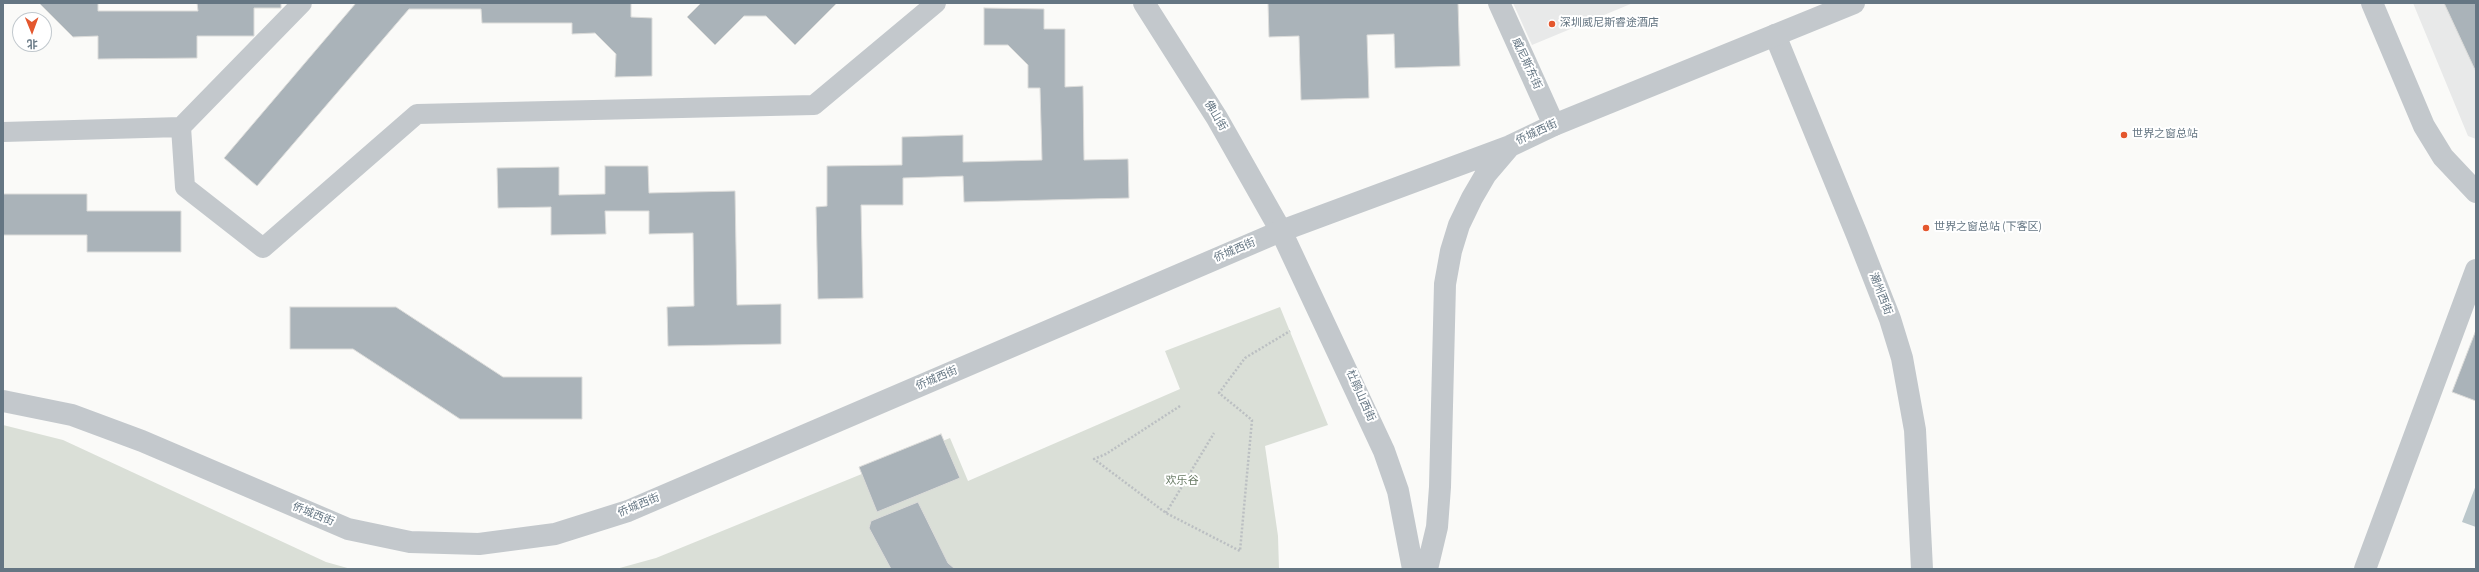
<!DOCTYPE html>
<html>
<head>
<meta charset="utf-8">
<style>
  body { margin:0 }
  #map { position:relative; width:2479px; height:572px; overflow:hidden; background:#fafaf8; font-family:"Source Sans 3","Noto Sans SC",sans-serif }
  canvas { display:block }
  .frame { position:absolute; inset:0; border:4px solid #657683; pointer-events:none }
  .north { position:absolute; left:12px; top:12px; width:40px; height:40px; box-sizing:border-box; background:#fff; border:1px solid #c1c8cd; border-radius:50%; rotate:179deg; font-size:11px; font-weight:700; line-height:16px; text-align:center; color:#657683 }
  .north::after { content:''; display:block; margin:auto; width:14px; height:18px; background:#e4572e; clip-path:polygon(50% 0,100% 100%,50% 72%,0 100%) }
</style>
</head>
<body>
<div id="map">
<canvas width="2479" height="572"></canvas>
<div class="frame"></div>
<div class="north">北</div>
</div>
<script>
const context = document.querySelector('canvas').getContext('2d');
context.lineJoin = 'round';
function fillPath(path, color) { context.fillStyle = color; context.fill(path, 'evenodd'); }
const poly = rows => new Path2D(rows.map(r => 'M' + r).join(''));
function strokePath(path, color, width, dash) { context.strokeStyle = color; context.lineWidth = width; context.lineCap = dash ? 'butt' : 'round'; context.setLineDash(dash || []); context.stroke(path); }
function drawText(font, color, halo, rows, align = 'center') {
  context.font = font + ' "Source Sans 3","Noto Sans SC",sans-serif'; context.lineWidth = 4; context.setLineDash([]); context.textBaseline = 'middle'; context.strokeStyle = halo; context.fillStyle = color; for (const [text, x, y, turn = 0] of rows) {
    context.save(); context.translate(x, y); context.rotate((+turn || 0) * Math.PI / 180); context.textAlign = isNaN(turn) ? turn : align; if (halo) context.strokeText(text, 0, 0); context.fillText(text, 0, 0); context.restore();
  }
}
fillPath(poly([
  [1513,3,1633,3,1532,45],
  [2413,3,2476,3,2476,139,2468,136]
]), '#e8e9e9');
fillPath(poly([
  [1280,307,1328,425,1265,446,1278,536,1279,569,616,569,656,558,950,438,968,481,1180,389,1165,351],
  [3,425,63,440,326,562,351,569,3,569]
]), '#dadfd7');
fillPath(poly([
  [2476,485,2476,527,2462,522]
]), '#bbc7cb');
const building = poly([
  [39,3,98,3,98,11,198,11,197,3,281,3,281,8,254,8,254,36,197,36,197,58,98,59,98,36,73,37,39,3],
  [356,3,631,3,631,17,652,18,652,76,615,77,616,54,595,33,572,34,572,23,482,23,481,9,409,9,257,186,224,158,356,3],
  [701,3,837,3,795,45,766,16,744,16,715,45,687,17,701,3],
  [1268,3,1458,3,1460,66,1395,68,1394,34,1367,35,1369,98,1301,100,1299,36,1269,37,1268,3],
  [2444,3,2476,3,2476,72,2444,3],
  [984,8,1044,9,1044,29,1065,29,1065,87,1083,86,1084,160,1128,159,1129,198,964,202,963,176,903,178,903,205,861,205,863,298,818,299,816,207,827,206,827,166,902,165,902,137,963,135,963,162,1042,160,1040,88,1028,88,1028,65,1008,45,984,45,984,8],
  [605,166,648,166,649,193,735,191,737,305,781,304,781,344,668,346,667,307,694,306,693,233,649,234,649,211,605,211,606,234,551,235,551,207,498,208,497,168,559,167,559,195,605,194,605,166],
  [3,194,87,194,87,211,181,211,181,252,87,252,87,235,3,235,3,194],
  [290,307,396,307,503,377,582,377,582,419,460,419,353,349,290,349,290,307],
  [2476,330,2476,401,2452,392,2476,330],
  [941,434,960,478,877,512,859,467,941,434],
  [918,502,948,563,955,569,891,569,869,528,871,521,918,502]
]);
fillPath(building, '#aab3b9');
strokePath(building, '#dcdcda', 1);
strokePath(poly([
  [1180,406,1106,454,1094,459,1166,513,1240,551,1252,420,1219,393,1245,358,1290,331],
  [1166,513,1214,433]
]), '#bbbfc2', 2.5, [2, 2]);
strokePath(poly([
  [181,127,185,187,263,248,417,114,814,105,936,3],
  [3,132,181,127,302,3]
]), '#c3c8cc', 20);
strokePath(poly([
  [1144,3,1217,118,1281,231],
  [1499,3,1554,125],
  [2372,3,2424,126,2443,157,2476,192],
  [1775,35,1857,235,1890,319,1902,358,1915,430,1922,569],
  [2365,569,2476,270]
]), '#c3c8cc', 22);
strokePath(poly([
  [1281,231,1384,451,1398,491,1413,569],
  [3,401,72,415,142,441,348,529,410,542,479,544,555,534,628,511,1281,231,1510,146,1554,125,1854,3],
  [1427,569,1437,527,1440,487,1445,284,1451,251,1459,225,1472,198,1486,174,1509,147]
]), '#c3c8cc', 22);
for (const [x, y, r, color] of [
  [1552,24,4,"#e4572e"],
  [2124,135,4,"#e4572e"],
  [1926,228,4,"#e4572e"]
]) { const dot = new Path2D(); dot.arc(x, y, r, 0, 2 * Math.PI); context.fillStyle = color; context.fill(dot); strokePath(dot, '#fff', 1.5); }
drawText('11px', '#657683', '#fff', [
  ["深圳威尼斯睿途酒店",1560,24],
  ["世界之窗总站",2132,135],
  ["世界之窗总站 (下客区)",1934,228]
], 'left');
drawText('11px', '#657683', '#fff', [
  ["威尼斯东街",1526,64,65],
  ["佛山街",1215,116,59],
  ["侨城西街",1537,133,-25],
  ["侨城西街",1235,251,-23],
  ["潮州西街",1880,294,69],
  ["侨城西街",937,379,-23],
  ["杜鹃山西街",1360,396,66],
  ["侨城西街",639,506,-22],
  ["侨城西街",313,515,22]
]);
drawText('11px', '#687a64', '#fff', [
  ["欢乐谷",1182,482]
]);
</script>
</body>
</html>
